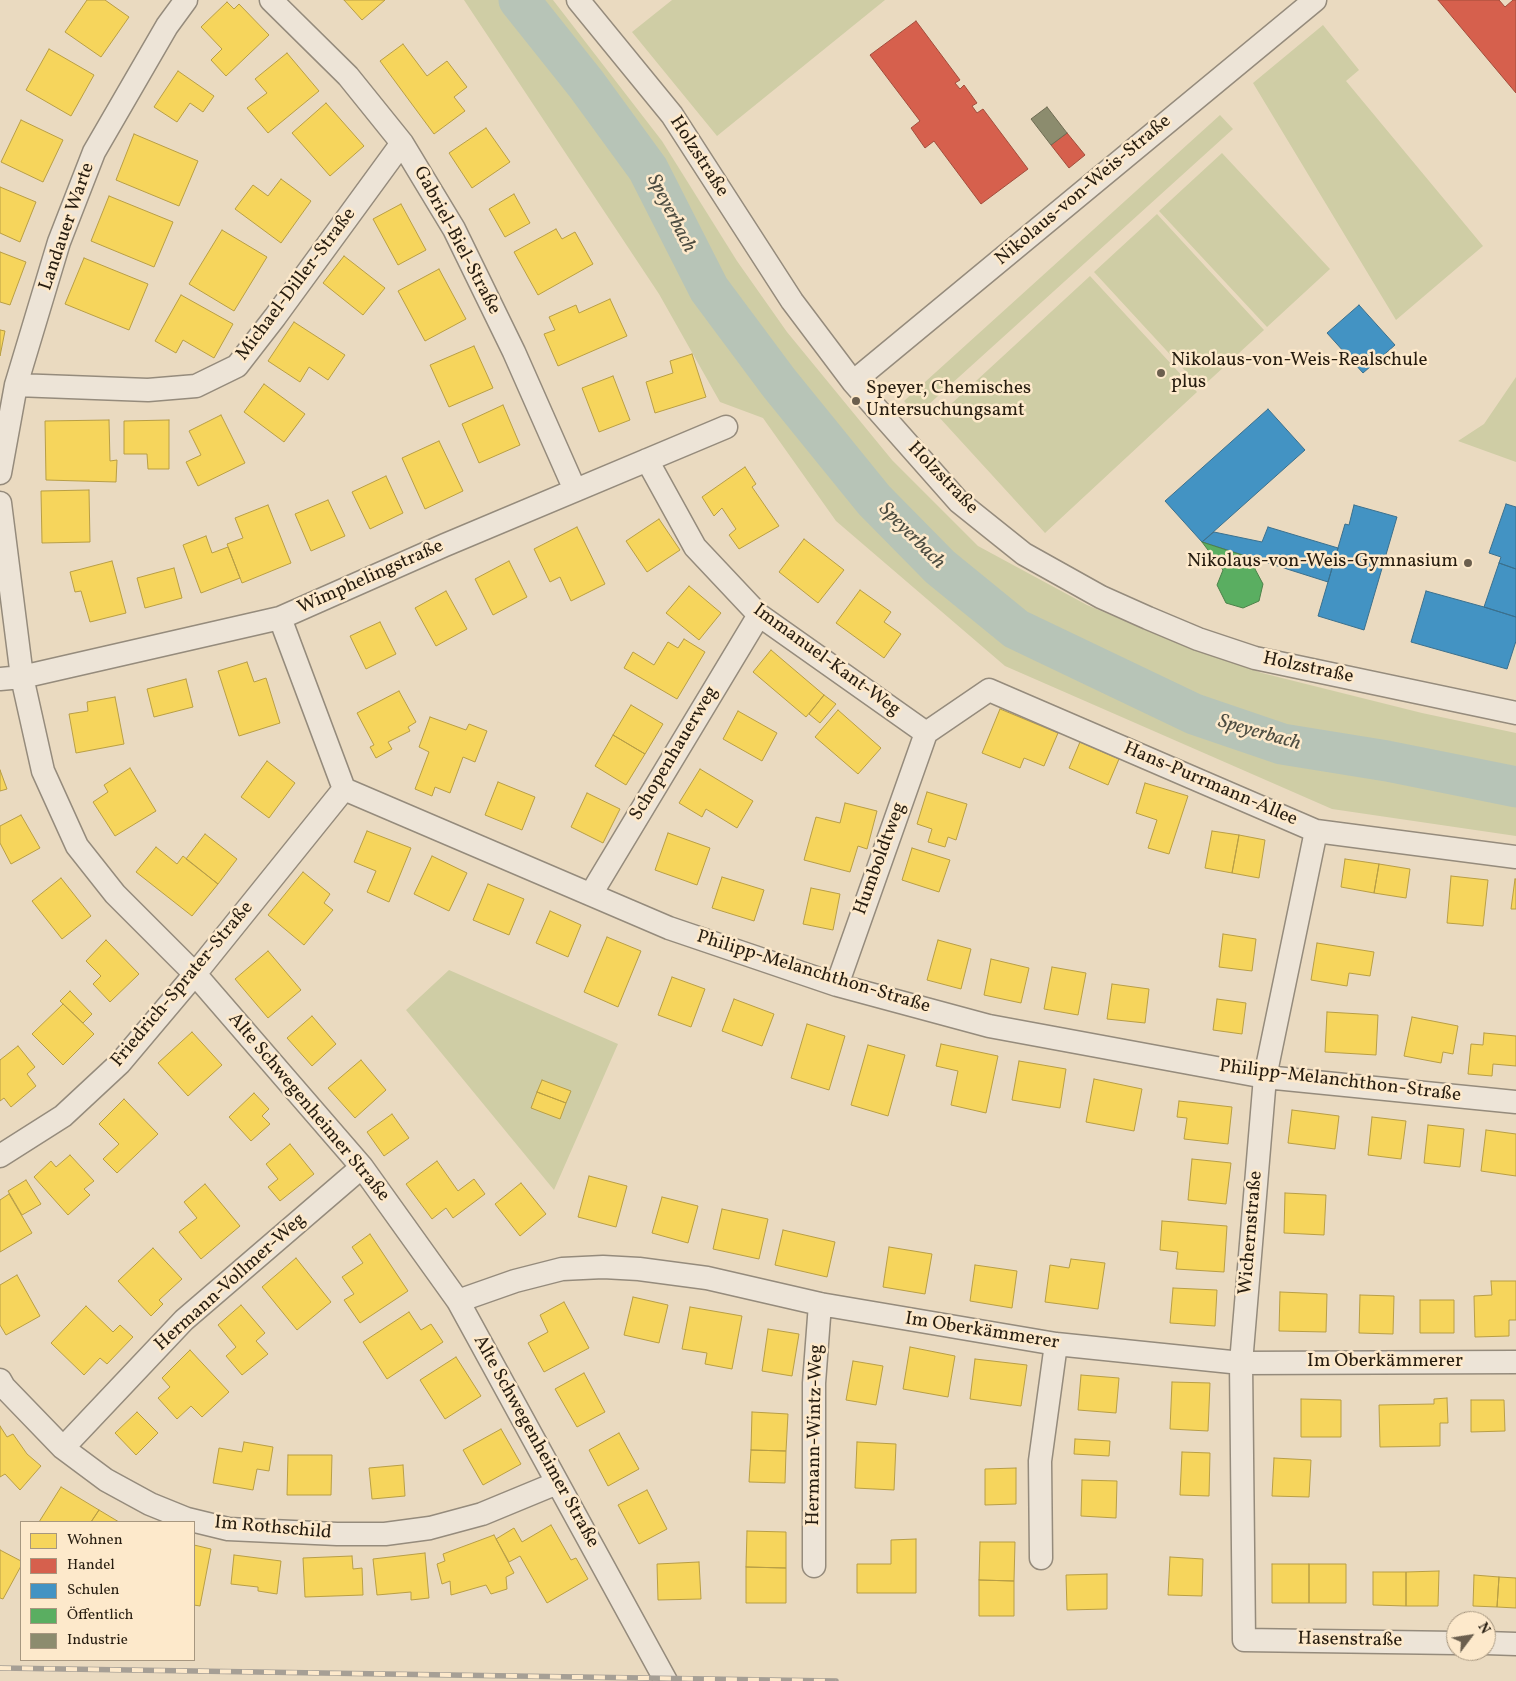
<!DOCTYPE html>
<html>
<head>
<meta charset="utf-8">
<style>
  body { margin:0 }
  #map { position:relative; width:1516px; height:1681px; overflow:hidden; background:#eadac0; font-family:Vollkorn,serif }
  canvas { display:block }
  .legend { position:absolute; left:20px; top:1521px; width:175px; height:140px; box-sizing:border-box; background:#fde9cb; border:1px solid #a79780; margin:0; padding:6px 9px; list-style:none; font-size:15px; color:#271d10 }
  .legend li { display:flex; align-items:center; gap:10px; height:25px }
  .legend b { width:25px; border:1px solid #a79780 }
  .north { position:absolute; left:1446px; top:1611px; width:50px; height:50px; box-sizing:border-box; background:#fde9cb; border:1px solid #a79780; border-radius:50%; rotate:59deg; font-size:14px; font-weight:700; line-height:20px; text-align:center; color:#271d10 }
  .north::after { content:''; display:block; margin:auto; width:18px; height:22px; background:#6b5f4e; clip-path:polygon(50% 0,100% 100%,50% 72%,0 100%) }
</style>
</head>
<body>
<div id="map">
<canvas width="1516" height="1681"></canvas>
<ul class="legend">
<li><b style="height:14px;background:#f6d55c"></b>Wohnen</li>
<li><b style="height:14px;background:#d6604d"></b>Handel</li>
<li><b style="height:14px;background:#4393c3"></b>Schulen</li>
<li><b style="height:14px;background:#5aae61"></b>Öffentlich</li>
<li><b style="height:14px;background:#8c8c6e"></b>Industrie</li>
</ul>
<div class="north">N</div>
</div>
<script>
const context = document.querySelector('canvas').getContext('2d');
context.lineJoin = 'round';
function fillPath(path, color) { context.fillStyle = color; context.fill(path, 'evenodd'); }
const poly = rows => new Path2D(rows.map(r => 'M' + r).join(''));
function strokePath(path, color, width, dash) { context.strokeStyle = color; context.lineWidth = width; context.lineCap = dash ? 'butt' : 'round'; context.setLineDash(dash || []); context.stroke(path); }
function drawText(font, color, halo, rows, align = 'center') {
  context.font = font + ' Vollkorn,serif'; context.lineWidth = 5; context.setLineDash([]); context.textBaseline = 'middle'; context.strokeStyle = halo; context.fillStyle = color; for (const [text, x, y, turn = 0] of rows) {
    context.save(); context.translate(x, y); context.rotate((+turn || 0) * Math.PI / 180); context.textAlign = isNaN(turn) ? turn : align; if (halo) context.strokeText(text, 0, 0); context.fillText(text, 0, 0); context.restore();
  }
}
fillPath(poly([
  [464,0,553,0,662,141,737,261,787,332,892,460,978,546,1087,605,1173,641,1262,673,1422,713,1516,733,1516,836,1332,809,1005,666,836,521,763,418,720,402,659,294],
  [672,0,885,0,717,136,632,32],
  [1323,25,1359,70,1346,81,1483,246,1396,320,1253,83],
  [1220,115,1233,129,917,415,904,401],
  [1222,153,1330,269,1267,327,1159,211],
  [1157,214,1264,330,1201,388,1094,272],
  [1090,276,1197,392,1045,533,938,416],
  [1516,377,1516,462,1458,441,1484,424],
  [449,970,618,1044,554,1190,406,1010]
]), '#cfcda5');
const homes = poly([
  [87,0,105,0,129,17,101,57,65,32,87,0],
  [344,0,385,0,362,20,344,0],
  [227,2,234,9,239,4,269,35,226,76,211,60,222,49,201,27,227,2],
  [403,44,427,76,447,61,467,87,454,97,465,111,434,134,380,61,403,44],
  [49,49,94,75,71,116,26,90,49,49],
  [287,53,319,91,268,133,247,108,267,93,255,79,287,53],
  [178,71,214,96,203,112,190,103,177,122,154,107,178,71],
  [326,103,364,146,330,176,292,133,326,103],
  [21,120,63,140,43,182,1,162,21,120],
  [486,128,510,162,472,188,449,153,486,128],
  [134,134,198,161,179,206,116,180,134,134],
  [281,179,311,201,281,243,235,209,253,185,268,196,281,179],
  [0,187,36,202,20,242,0,233,0,187],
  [514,194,530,223,505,237,489,209,514,194],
  [109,196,173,222,154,267,91,241,109,196],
  [401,204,426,250,398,265,373,219,401,204],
  [556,229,562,239,575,232,593,264,538,295,514,252,556,229],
  [222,230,267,257,234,311,189,284,222,230],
  [0,252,26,262,10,305,0,302,0,252],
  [344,256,385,288,363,315,323,283,344,256],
  [84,258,148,284,129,330,65,304,84,258],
  [439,269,466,319,425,341,398,291,439,269],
  [181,295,233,324,214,358,183,340,176,353,155,341,181,295],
  [610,299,627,336,558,366,544,334,555,330,549,317,576,305,579,313,610,299],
  [294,322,345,355,328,380,309,367,300,382,268,361,294,322],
  [0,330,5,331,0,356,0,330],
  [474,346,493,388,449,407,430,365,474,346],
  [692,354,706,397,655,413,646,382,673,373,670,361,692,354],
  [613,376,630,420,599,432,582,388,613,376],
  [264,384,305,414,284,442,244,412,264,384],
  [503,405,520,445,479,463,462,424,503,405],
  [221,415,245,463,198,486,186,462,201,455,189,431,221,415],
  [109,420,110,461,117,460,116,482,46,480,45,421,109,420],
  [169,420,169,469,148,469,147,454,124,454,124,421,169,420],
  [439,441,463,491,425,509,402,458,439,441],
  [745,467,756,484,752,487,779,526,739,549,729,535,736,529,722,508,714,516,702,497,745,467],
  [386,476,403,513,370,529,352,492,386,476],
  [89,490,90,542,42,543,41,491,89,490],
  [328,500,345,536,311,551,295,514,328,500],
  [268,505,291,563,242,583,227,544,243,538,235,518,268,505],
  [659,519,680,550,647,572,626,541,659,519],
  [577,527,605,584,571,601,560,577,550,582,534,549,577,527],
  [206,536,212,553,228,547,240,578,201,593,183,545,206,536],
  [804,539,844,570,818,603,779,572,804,539],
  [112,561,126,613,90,622,81,591,75,592,70,572,112,561],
  [509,561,527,597,493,615,475,579,509,561],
  [174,568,182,598,145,608,137,578,174,568],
  [689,586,721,613,699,640,666,613,689,586],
  [860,590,891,612,884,622,901,634,884,658,836,623,860,590],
  [446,591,467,629,436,646,415,608,446,591],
  [380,622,396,654,366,669,350,636,380,622],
  [684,639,705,652,677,699,624,668,633,652,654,665,668,642,678,648,684,639],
  [771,650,824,695,806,717,753,672,771,650],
  [247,662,254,682,266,678,280,723,239,736,218,671,247,662],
  [186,679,193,707,154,717,147,689,186,679],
  [399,691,416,722,408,727,410,731,388,742,392,749,376,758,370,747,374,745,357,713,399,691],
  [824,695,836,704,820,723,809,714,824,695],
  [115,697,124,744,76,753,69,714,88,711,87,702,115,697],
  [631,705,663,724,645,754,613,735,631,705],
  [1000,709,1058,733,1044,766,1024,758,1020,768,982,753,1000,709],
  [838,710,881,748,858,774,815,737,838,710],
  [738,711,777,733,762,761,723,739,738,711],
  [430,717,466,730,469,724,487,731,475,762,463,757,450,793,435,787,432,796,415,789,429,752,419,747,430,717],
  [613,735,645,754,626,785,595,766,613,735],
  [1080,742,1119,759,1108,785,1069,768,1080,742],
  [267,761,295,783,269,818,241,797,267,761],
  [130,768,156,811,115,836,93,802,108,792,104,785,130,768],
  [700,769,753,801,737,828,706,809,702,817,679,803,700,769],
  [0,770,7,789,0,791,0,770],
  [498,782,535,797,522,830,485,815,498,782],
  [1145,783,1188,796,1169,854,1148,848,1157,820,1136,813,1145,783],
  [927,792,967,804,956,840,948,837,945,847,928,842,932,829,917,824,927,792],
  [587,793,620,809,603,843,571,827,587,793],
  [845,803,877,811,867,849,858,846,850,872,804,860,816,817,840,823,845,803],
  [21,815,40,848,11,864,0,843,0,826,21,815],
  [367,831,411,848,389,902,367,892,376,871,354,862,367,831],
  [1212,831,1239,835,1232,873,1205,868,1212,831],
  [668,833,710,848,697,885,655,870,668,833],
  [205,834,237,859,218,884,186,859,205,834],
  [1239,835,1265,840,1259,878,1232,873,1239,835],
  [156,847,177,864,183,856,218,884,192,916,136,872,156,847],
  [912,848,950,860,939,892,902,880,912,848],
  [432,856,467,873,449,911,414,894,432,856],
  [1345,859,1379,864,1374,893,1341,887,1345,859],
  [1379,864,1410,869,1406,898,1374,893,1379,864],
  [303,872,330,894,324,903,333,910,304,945,268,915,303,872],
  [1451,876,1488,880,1483,926,1447,923,1451,876],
  [722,877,764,890,754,921,712,908,722,877],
  [61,878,91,916,62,939,32,901,61,878],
  [1515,879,1516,879,1516,909,1511,909,1515,879],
  [488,884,524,899,509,935,473,920,488,884],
  [811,888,840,894,833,930,803,924,811,888],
  [550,911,581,925,568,957,536,943,550,911],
  [1223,934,1256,939,1252,971,1219,967,1223,934],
  [607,937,641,951,618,1007,584,992,607,937],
  [106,940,139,974,110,1002,93,984,101,976,86,961,106,940],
  [938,940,971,949,961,989,927,980,938,940],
  [1317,943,1374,952,1370,976,1349,973,1347,986,1311,980,1317,943],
  [268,951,301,990,268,1018,235,979,268,951],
  [991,959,1029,968,1021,1003,984,995,991,959],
  [1052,967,1086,973,1078,1015,1044,1009,1052,967],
  [672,977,705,989,691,1027,658,1015,672,977],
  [1112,984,1149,989,1145,1023,1107,1019,1112,984],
  [70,991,92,1014,83,1023,60,1001,70,991],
  [734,999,774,1014,762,1046,722,1031,734,999],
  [1217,999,1246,1003,1242,1034,1213,1030,1217,999],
  [63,1004,94,1034,63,1065,32,1034,63,1004],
  [1327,1012,1378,1015,1376,1055,1325,1052,1327,1012],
  [312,1016,336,1044,312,1066,287,1038,312,1016],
  [1412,1017,1458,1026,1453,1054,1443,1052,1441,1063,1404,1056,1412,1017],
  [807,1024,845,1036,829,1090,791,1078,807,1024],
  [192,1032,222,1065,188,1096,158,1063,192,1032],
  [1484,1033,1516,1036,1516,1066,1493,1064,1492,1076,1468,1074,1471,1044,1483,1045,1484,1033],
  [941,1044,998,1056,986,1113,951,1105,958,1071,936,1066,941,1044],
  [868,1045,905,1055,888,1116,851,1105,868,1045],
  [18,1046,35,1067,27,1074,36,1086,11,1107,4,1098,0,1101,0,1060,18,1046],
  [361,1060,386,1090,355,1118,328,1088,361,1060],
  [1019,1061,1066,1069,1060,1108,1012,1100,1019,1061],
  [1094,1079,1142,1089,1134,1131,1086,1122,1094,1079],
  [542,1080,571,1091,566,1103,537,1092,542,1080],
  [537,1092,566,1103,560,1119,531,1108,537,1092],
  [254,1093,269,1109,262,1116,270,1124,251,1141,229,1117,254,1093],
  [124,1099,158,1134,117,1173,103,1159,119,1144,99,1124,124,1099],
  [1179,1101,1232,1107,1228,1144,1184,1139,1187,1118,1177,1117,1179,1101],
  [1292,1110,1339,1116,1335,1149,1288,1143,1292,1110],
  [392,1114,409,1138,384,1156,367,1132,392,1114],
  [1372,1117,1406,1121,1401,1159,1368,1155,1372,1117],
  [1428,1125,1464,1129,1460,1167,1424,1163,1428,1125],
  [1486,1130,1516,1134,1516,1176,1481,1171,1486,1130],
  [290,1144,314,1174,280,1201,268,1187,278,1179,266,1164,290,1144],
  [70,1155,94,1181,84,1189,90,1195,68,1215,34,1177,51,1161,56,1167,70,1155],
  [1192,1159,1231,1163,1226,1204,1188,1200,1192,1159],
  [437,1161,458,1191,474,1179,485,1194,453,1218,446,1208,432,1219,406,1184,437,1161],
  [589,1176,627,1186,616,1227,578,1217,589,1176],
  [26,1180,41,1204,22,1215,8,1191,26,1180],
  [521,1183,546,1214,520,1236,495,1204,521,1183],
  [205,1184,240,1226,201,1259,179,1232,197,1218,184,1202,205,1184],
  [1285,1193,1326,1195,1324,1235,1284,1233,1285,1193],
  [9,1194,32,1233,0,1252,0,1200,9,1194],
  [662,1197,698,1206,688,1243,652,1233,662,1197],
  [722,1209,768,1219,759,1259,713,1249,722,1209],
  [1162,1221,1227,1226,1224,1272,1176,1269,1178,1252,1160,1250,1162,1221],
  [783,1230,835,1242,827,1277,775,1265,783,1230],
  [370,1234,408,1291,360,1323,344,1300,354,1294,342,1277,363,1263,352,1247,370,1234],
  [889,1247,932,1254,925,1294,883,1287,889,1247],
  [153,1248,182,1279,159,1300,163,1304,151,1316,118,1281,153,1248],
  [296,1258,331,1302,297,1330,262,1287,296,1258],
  [1071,1259,1105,1263,1098,1309,1045,1302,1050,1265,1069,1268,1071,1259],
  [975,1265,1017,1271,1012,1308,970,1301,975,1265],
  [17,1275,40,1316,6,1335,0,1325,0,1285,17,1275],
  [1491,1281,1516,1281,1516,1320,1509,1320,1509,1336,1475,1337,1474,1296,1492,1295,1491,1281],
  [1173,1288,1217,1290,1215,1326,1170,1323,1173,1288],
  [1280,1292,1327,1294,1326,1332,1279,1331,1280,1292],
  [1360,1295,1394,1296,1393,1334,1359,1333,1360,1295],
  [633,1297,668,1305,659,1343,624,1335,633,1297],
  [1420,1300,1454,1300,1454,1333,1420,1333,1420,1300],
  [564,1302,589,1348,544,1372,528,1343,548,1332,540,1315,564,1302],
  [241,1305,265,1333,256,1341,268,1354,242,1375,226,1356,236,1347,218,1325,241,1305],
  [86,1306,113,1332,120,1325,133,1337,107,1364,100,1358,84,1375,51,1343,86,1306],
  [690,1307,742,1316,732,1369,705,1364,707,1353,682,1349,690,1307],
  [409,1312,421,1330,431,1324,443,1342,387,1379,363,1342,409,1312],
  [768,1329,799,1334,792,1376,762,1371,768,1329],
  [910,1347,955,1356,948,1397,903,1389,910,1347],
  [190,1350,229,1392,202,1417,191,1406,177,1419,158,1398,170,1387,162,1378,190,1350],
  [456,1357,481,1396,445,1419,420,1380,456,1357],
  [975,1359,1027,1365,1021,1406,970,1399,975,1359],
  [853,1361,883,1366,876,1405,846,1400,853,1361],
  [584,1373,605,1412,577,1427,555,1389,584,1373],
  [1081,1375,1119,1378,1116,1413,1078,1410,1081,1375],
  [1172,1382,1210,1383,1208,1431,1170,1429,1172,1382],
  [1447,1398,1448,1423,1440,1423,1440,1446,1380,1447,1379,1405,1434,1404,1434,1399,1447,1398],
  [1301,1399,1341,1400,1341,1437,1301,1437,1301,1399],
  [1471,1400,1504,1400,1505,1431,1471,1432,1471,1400],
  [137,1412,158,1433,136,1455,115,1433,137,1412],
  [752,1412,788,1414,786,1451,751,1450,752,1412],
  [0,1426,7,1437,13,1434,27,1454,41,1466,20,1490,5,1474,0,1477,0,1426],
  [501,1429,521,1464,483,1485,463,1450,501,1429],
  [619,1433,639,1469,608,1486,589,1450,619,1433],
  [1075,1439,1110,1441,1109,1456,1074,1454,1075,1439],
  [244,1442,273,1447,269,1471,257,1469,253,1490,213,1483,219,1448,242,1452,244,1442],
  [857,1442,896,1444,894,1490,855,1488,857,1442],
  [751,1450,786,1451,785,1483,749,1482,751,1450],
  [1182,1452,1210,1453,1209,1496,1180,1495,1182,1452],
  [288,1455,332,1455,331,1495,287,1495,288,1455],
  [1274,1458,1311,1460,1309,1497,1272,1496,1274,1458],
  [403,1465,405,1496,372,1499,369,1468,403,1465],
  [1016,1468,1016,1504,985,1505,985,1469,1016,1468],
  [1082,1480,1117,1481,1116,1518,1081,1516,1082,1480],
  [61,1487,99,1510,91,1522,39,1522,61,1487],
  [647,1490,667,1529,639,1544,618,1505,647,1490],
  [99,1510,119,1522,91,1522,99,1510],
  [551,1525,571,1560,576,1558,588,1579,547,1603,520,1556,509,1562,496,1539,514,1528,522,1542,551,1525],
  [747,1531,786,1532,786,1568,746,1567,747,1531],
  [494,1535,514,1573,506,1577,507,1589,491,1594,486,1585,451,1595,450,1581,442,1584,437,1564,445,1561,443,1554,494,1535],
  [916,1539,916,1593,857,1593,857,1564,891,1564,891,1540,916,1539],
  [980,1542,1015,1542,1014,1581,979,1580,980,1542],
  [194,1545,211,1549,200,1606,194,1605,194,1545],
  [0,1550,21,1561,21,1566,3,1599,0,1598,0,1550],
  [425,1553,429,1598,411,1600,411,1592,377,1595,373,1559,425,1553],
  [234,1555,281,1561,277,1594,258,1591,258,1587,231,1584,234,1555],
  [352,1556,353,1569,362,1568,363,1595,305,1597,303,1558,352,1556],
  [1170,1557,1203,1559,1202,1596,1168,1595,1170,1557],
  [699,1562,701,1599,658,1600,657,1564,699,1562],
  [1272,1564,1309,1564,1309,1603,1272,1603,1272,1564],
  [1309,1564,1346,1564,1346,1603,1309,1603,1309,1564],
  [746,1567,786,1568,786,1603,746,1603,746,1567],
  [1439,1571,1438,1606,1406,1606,1406,1572,1439,1571],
  [1373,1572,1406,1572,1406,1606,1373,1605,1373,1572],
  [1107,1574,1107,1609,1067,1610,1066,1575,1107,1574],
  [1474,1575,1499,1577,1497,1607,1473,1606,1474,1575],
  [1499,1577,1516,1578,1516,1608,1497,1607,1499,1577],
  [979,1580,1014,1581,1014,1616,979,1616,979,1580]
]);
fillPath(homes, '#f6d55c');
strokePath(homes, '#b89e45', 1);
const shops = poly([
  [1438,0,1499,0,1505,7,1513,0,1516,0,1516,93,1438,0],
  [916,21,960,80,955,83,960,89,964,85,977,103,972,106,977,113,983,109,1028,169,981,204,934,141,925,148,911,128,920,121,870,55,916,21],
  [1067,133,1085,155,1069,168,1051,145,1067,133]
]);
fillPath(shops, '#d6604d');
strokePath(shops, '#a24c3b', 1);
const schools = poly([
  [1359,305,1395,345,1363,373,1327,333,1359,305],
  [1268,409,1305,450,1202,542,1165,501,1268,409],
  [1506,504,1516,507,1516,569,1499,563,1501,557,1489,553,1506,504],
  [1354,505,1397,517,1364,630,1318,616,1345,524,1349,525,1354,505],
  [1268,527,1338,548,1328,582,1202,542,1214,532,1262,542,1268,527],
  [1499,563,1516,569,1516,617,1484,607,1499,563],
  [1426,591,1484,607,1516,617,1516,641,1507,669,1411,642,1426,591]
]);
fillPath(schools, '#4393c3');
strokePath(schools, '#3b708d', 1);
const public = poly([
  [1202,542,1257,560,1255,569,1263,584,1259,601,1243,608,1226,603,1217,585,1223,570,1202,542]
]);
fillPath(public, '#5aae61');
strokePath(public, '#4b8249', 1);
const industry = poly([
  [1047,107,1067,133,1051,145,1031,119,1047,107]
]);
fillPath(industry, '#8c8c6e');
strokePath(industry, '#6e6b52', 1);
strokePath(poly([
  [519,0,586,84,648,169,709,289,779,383,874,500,940,567,1016,629,1194,714,1282,744,1387,761,1516,787]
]), '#b7c4b7', 41);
const street = poly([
  [271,0,348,76,402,143,454,229,514,352,575,490],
  [578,0,672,115,792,301,853,382,959,502,1024,554,1101,597,1148,618,1198,639,1255,658,1516,713],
  [853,382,1315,0],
  [16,385,148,390,196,386,237,366,275,317,402,143],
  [647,460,695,547,759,615,926,733],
  [0,473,16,385,59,242,94,152,167,26,186,0],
  [0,503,22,677,43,771,77,846,115,894,195,974,362,1167,458,1301,666,1681],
  [280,618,344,789,669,928,837,985,989,1026,1265,1077,1516,1102],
  [0,679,22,677,280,618,445,545,726,427],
  [926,733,989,690,1316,831,1516,857],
  [1316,831,1265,1077,1241,1363,1244,1640,1456,1643],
  [591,894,759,615],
  [837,985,926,733],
  [0,1156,63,1116,120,1063,195,974,344,789],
  [458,1301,515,1281,562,1269,603,1267,639,1269,707,1278,820,1304,1056,1344,1241,1363,1516,1362],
  [0,1380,4,1387,63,1448,106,1480,150,1504,187,1519,228,1529,337,1534,385,1534,430,1528,482,1514,557,1483],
  [63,1448,184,1320,362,1167],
  [1041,1558,1040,1461,1056,1344],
  [814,1566,814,1383,820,1304],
  [1486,1643,1516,1644]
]);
strokePath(street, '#958b7c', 25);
strokePath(street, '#ede4d7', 22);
const rail = poly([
  [0,1668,836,1681]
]);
strokePath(rail, '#a69f95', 5.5);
strokePath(rail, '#fde9cb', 4, [11]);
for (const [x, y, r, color] of [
  [1161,373,5,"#6b5f4e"],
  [856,401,5,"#6b5f4e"],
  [1468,563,5,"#6b5f4e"]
]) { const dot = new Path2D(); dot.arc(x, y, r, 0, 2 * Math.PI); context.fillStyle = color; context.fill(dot); strokePath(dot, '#fde9cb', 2); }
drawText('19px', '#271d10', '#fde9cb', [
  ["Holzstraße",698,157,57],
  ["Nikolaus-von-Weis-Straße",1084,191,-40],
  ["Landauer Warte",68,227,-71],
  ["Gabriel-Biel-Straße",456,241,62],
  ["Michael-Diller-Straße",297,285,-53],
  ["Holzstraße",942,479,46],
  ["Wimphelingstraße",371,578,-24],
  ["Immanuel-Kant-Weg",826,661,36],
  ["Holzstraße",1308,669,12],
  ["Schopenhauerweg",675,754,-59],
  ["Hans-Purrmann-Allee",1210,785,23],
  ["Humboldtweg",881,859,-70],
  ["Philipp-Melanchthon-Straße",813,973,17],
  ["Friedrich-Sprater-Straße",183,985,-50],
  ["Philipp-Melanchthon-Straße",1340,1082,7],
  ["Alte Schwegenheimer Straße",308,1108,50],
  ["Wichernstraße",1252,1233,-85],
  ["Hermann-Vollmer-Weg",231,1283,-42],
  ["Im Oberkämmerer",982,1332,9],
  ["Im Oberkämmerer",1385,1363],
  ["Hermann-Wintz-Weg",816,1435,-89],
  ["Alte Schwegenheimer Straße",535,1442,61],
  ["Im Rothschild",273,1529,5],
  ["Hasenstraße",1350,1641,1]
]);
drawText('19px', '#271d10', '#fde9cb', [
  ["Nikolaus-von-Weis-Realschule",1171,362],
  ["plus",1171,384],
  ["Speyer, Chemisches",866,390],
  ["Untersuchungsamt",866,412],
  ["Nikolaus-von-Weis-Gymnasium",1458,563,"right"]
], 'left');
drawText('italic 20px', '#4c4c41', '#fde9cb', [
  ["Speyerbach",670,214,63],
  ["Speyerbach",911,537,45],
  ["Speyerbach",1259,734,16]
]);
</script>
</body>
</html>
